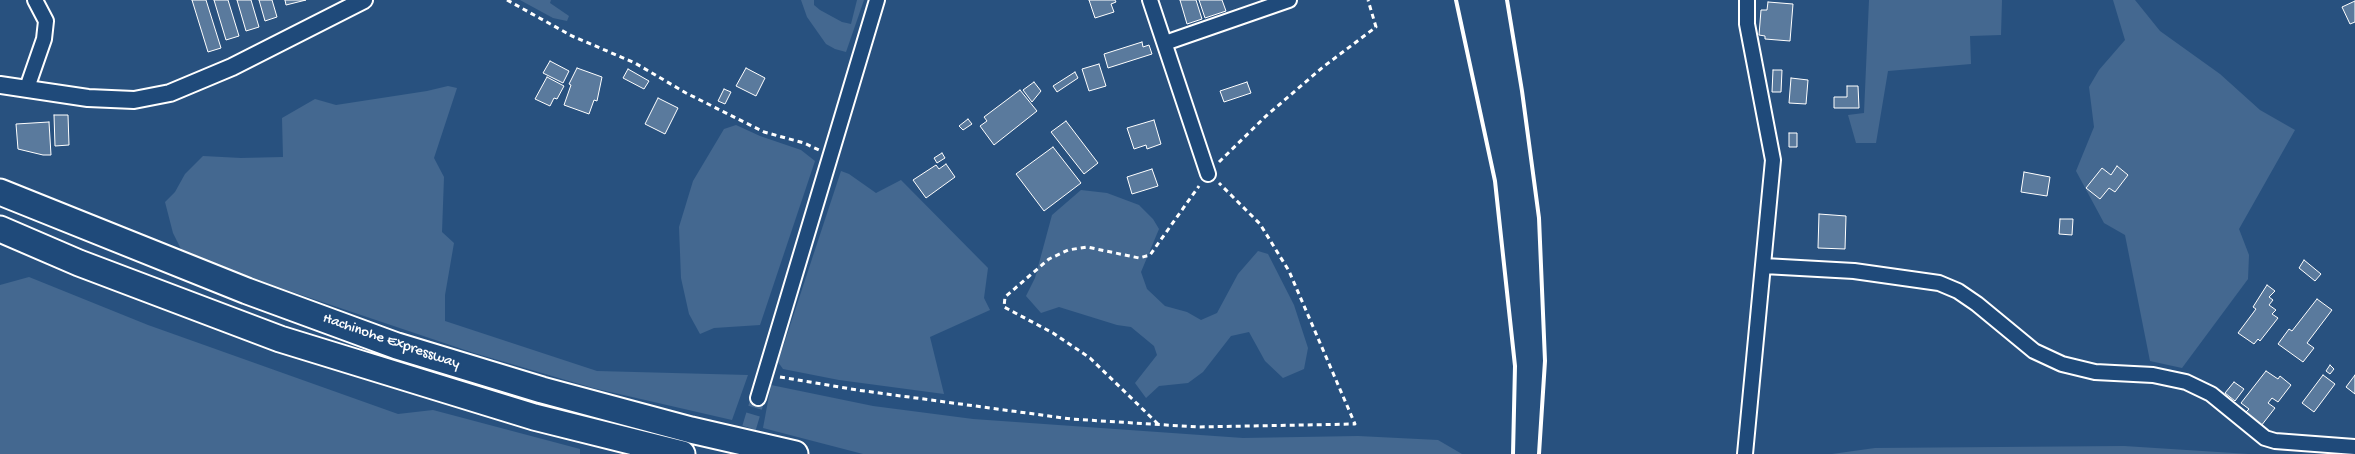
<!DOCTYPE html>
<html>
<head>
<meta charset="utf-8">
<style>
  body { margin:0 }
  canvas { display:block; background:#28517f }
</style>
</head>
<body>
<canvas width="2355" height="454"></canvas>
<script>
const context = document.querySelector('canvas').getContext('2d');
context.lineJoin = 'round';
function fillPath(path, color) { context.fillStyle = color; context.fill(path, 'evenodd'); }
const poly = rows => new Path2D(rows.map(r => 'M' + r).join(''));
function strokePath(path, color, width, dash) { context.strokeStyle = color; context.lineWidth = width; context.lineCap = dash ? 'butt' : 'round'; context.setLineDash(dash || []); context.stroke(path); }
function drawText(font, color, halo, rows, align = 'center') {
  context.font = font + ' "Gochi Hand",sans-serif'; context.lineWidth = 5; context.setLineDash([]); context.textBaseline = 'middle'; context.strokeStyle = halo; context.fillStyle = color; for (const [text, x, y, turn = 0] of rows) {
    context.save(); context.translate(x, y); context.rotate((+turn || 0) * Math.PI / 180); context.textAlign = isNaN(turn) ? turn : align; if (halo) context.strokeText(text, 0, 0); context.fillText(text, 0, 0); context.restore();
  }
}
fillPath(poly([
  [520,0,551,0,550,3,569,16,567,21,553,18],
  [801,0,814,0,814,5,820,10,842,22,851,24,857,0,864,0,846,52,835,49,826,44,807,17],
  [1869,0,2002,0,2001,35,1970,36,1971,64,1888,71,1876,143,1856,143,1848,115,1864,113],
  [2113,0,2135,0,2160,31,2220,74,2260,110,2295,130,2239,229,2249,255,2248,279,2182,368,2150,361,2125,235,2104,223,2076,171,2094,127,2089,87,2099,70,2125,40],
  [448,86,457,88,434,158,444,177,442,232,454,243,445,295,445,321,597,371,748,375,732,420,593,388,474,353,245,276,181,249,173,233,165,202,175,192,185,174,203,156,241,158,283,157,282,118,315,99,336,105,427,91],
  [736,125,760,136,801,150,815,161,760,325,714,328,700,334,689,314,681,278,679,227,693,181,724,129],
  [841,171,849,174,876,193,901,180,988,268,984,298,990,310,930,337,944,394,839,380,783,369,778,362],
  [1081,190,1107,193,1139,205,1153,219,1159,229,1141,272,1147,289,1165,306,1187,312,1201,320,1217,313,1238,274,1258,251,1268,254,1294,305,1308,348,1304,369,1283,378,1265,361,1249,332,1231,336,1203,372,1188,383,1159,386,1146,398,1135,383,1157,355,1154,346,1131,327,1117,325,1059,307,1041,313,1026,296,1035,278,1052,215],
  [29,277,148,325,398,414,433,410,580,449,580,454,0,454,0,285],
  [771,385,873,406,973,419,1243,438,1358,436,1438,440,1462,454,863,454,763,428],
  [2124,446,2249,454,1832,454,1875,448]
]), '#446890');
const building = poly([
  [192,0,206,0,221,48,208,52,192,0],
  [214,0,228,0,239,36,226,40,214,0],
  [237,0,251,0,259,27,246,31,237,0],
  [259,0,272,0,277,17,265,21,259,0],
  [285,0,306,0,286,5,285,0],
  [1089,0,1115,0,1116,2,1111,4,1114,12,1095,18,1089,0],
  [1180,0,1196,0,1202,19,1187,24,1180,0],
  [1199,0,1222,0,1226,11,1205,18,1199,0],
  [2355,1,2355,22,2350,24,2342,7,2355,1],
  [1768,2,1793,4,1790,41,1765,39,1765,36,1759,35,1761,10,1767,10,1768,2],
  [1142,42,1143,47,1149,45,1152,54,1108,68,1104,54,1142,42],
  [550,61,569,71,563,83,543,73,550,61],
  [1099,64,1106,86,1089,91,1082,69,1099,64],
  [577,68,602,77,597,101,594,100,589,114,564,105,571,85,569,84,577,68],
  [746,68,765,78,756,96,736,86,746,68],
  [628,69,649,81,644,89,623,78,628,69],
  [1773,70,1782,70,1781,92,1772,92,1773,70],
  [1075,72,1078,78,1057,92,1053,86,1075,72],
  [547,77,564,86,557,99,554,98,550,106,535,99,547,77],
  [1791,78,1808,80,1806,104,1789,103,1791,78],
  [1034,82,1041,91,1032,102,1023,90,1034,82],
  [1247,82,1251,93,1224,102,1220,91,1247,82],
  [1847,86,1858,86,1859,108,1834,108,1834,97,1847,97,1847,86],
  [724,89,731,92,725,104,718,101,724,89],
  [1020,90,1037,111,994,145,980,126,987,121,984,117,1020,90],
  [658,98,678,108,665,134,645,124,658,98],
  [54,115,68,115,69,145,55,146,54,115],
  [968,119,972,124,963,130,959,126,968,119],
  [1154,120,1161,144,1147,149,1146,145,1134,149,1127,128,1154,120],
  [1066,121,1098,163,1084,174,1051,132,1066,121],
  [49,122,51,155,43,155,18,149,16,124,49,122],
  [1789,133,1797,133,1797,147,1789,147,1789,133],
  [1053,147,1081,183,1044,211,1016,174,1053,147],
  [942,153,945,158,937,163,934,158,942,153],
  [946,164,955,177,926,198,913,180,936,165,939,169,946,164],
  [2117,166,2128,175,2115,192,2109,188,2100,199,2086,188,2102,168,2111,175,2117,166],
  [1152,169,1158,186,1132,194,1127,177,1152,169],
  [2024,172,2050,177,2047,196,2021,192,2024,172],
  [1819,214,1846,216,1845,249,1818,248,1819,214],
  [2060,219,2073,219,2072,235,2059,234,2060,219],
  [2304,260,2321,274,2315,281,2299,268,2304,260],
  [2267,285,2275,291,2269,297,2273,300,2269,305,2276,310,2272,314,2278,318,2260,341,2258,339,2254,344,2238,333,2256,309,2253,307,2267,285],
  [2317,299,2332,310,2307,343,2314,348,2303,362,2278,344,2289,329,2292,331,2317,299],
  [2330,365,2334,369,2330,374,2326,371,2330,365],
  [2266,371,2278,379,2280,376,2291,385,2278,402,2272,398,2268,403,2275,408,2261,426,2245,413,2249,409,2241,403,2266,371],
  [2323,375,2335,384,2314,412,2302,403,2323,375],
  [2355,375,2355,394,2346,387,2355,375],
  [2234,382,2244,389,2235,401,2225,393,2234,382]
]);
fillPath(building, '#5a7a9d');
strokePath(building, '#fff', 1);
strokePath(poly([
  [743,448,758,398]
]), '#486b92', 14, [14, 7]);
const minor = poly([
  [1150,0,1208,174],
  [1165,43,1289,0],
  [27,88,44,39,46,21,35,0],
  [1764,266,1854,271,1939,283,1958,291,1977,304,2034,351,2062,364,2095,372,2153,375,2186,382,2211,394,2265,438,2275,441,2355,447],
  [758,398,877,0],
  [1745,454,1773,160,1747,24,1747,0]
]);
const tertiary = poly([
  [0,85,88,98,134,100,170,93,232,67,364,0]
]);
const motorway = poly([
  [0,192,247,291,397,346,542,390,691,430,795,454],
  [0,229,79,263,280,339,534,417,682,454]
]);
strokePath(minor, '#fff', 18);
strokePath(tertiary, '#fff', 20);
strokePath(motorway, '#fff', 29);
strokePath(poly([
  [507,0,572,36,635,63,686,93,764,132,804,143,819,150],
  [1219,162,1266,116,1323,67,1376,27,1368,0],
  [780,377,857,390,1071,419,1198,427,1355,424,1289,271,1260,224,1219,183],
  [1158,424,1090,358,1053,333,1004,307,1005,297,1049,259,1068,250,1087,247,1139,258,1150,255,1199,186]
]), '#fff', 3, [5, 4]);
strokePath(minor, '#1f4a7a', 14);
strokePath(tertiary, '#1f4a7a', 16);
strokePath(motorway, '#1f4a7a', 25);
strokePath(poly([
  [1456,0,1495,181,1515,366,1513,454],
  [1507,0,1522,91,1539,218,1545,361,1539,454]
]), '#fff', 4);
drawText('15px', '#fff', '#1f4a7a', [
  ["Hachinohe Expressway",391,342,19]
]);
</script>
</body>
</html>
